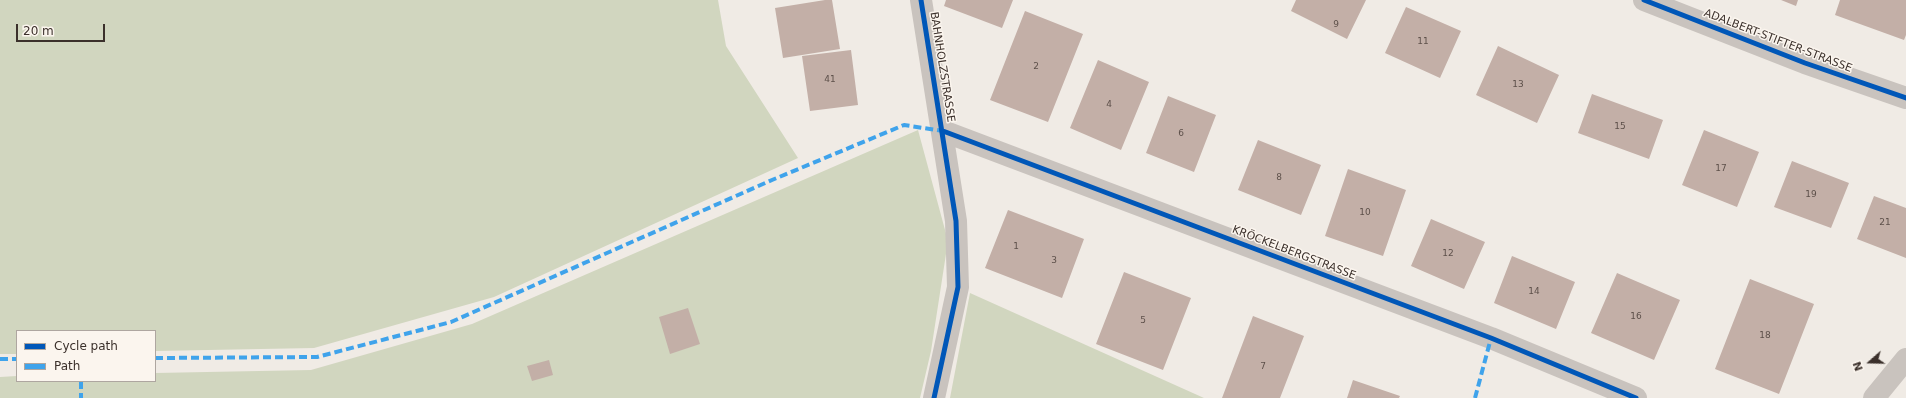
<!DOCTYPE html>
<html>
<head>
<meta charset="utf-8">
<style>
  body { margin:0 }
  #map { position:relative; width:1906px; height:398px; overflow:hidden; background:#f0ebe5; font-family:"DejaVu Sans",sans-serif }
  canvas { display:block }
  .legend { position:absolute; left:16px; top:330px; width:140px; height:52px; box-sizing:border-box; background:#fbf5ee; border:1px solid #aea6a0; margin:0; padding:5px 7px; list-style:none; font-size:12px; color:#3b302b }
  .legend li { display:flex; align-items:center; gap:8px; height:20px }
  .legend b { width:20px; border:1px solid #aea6a0 }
  .north { position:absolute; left:1850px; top:342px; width:40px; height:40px; -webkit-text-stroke:3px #fbf5ee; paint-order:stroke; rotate:250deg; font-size:11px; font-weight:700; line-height:16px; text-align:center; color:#3b302b }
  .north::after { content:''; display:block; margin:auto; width:14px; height:18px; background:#3b302b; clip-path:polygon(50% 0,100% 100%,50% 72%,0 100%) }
  .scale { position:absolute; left:16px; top:24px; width:89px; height:18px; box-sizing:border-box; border:2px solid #3b302b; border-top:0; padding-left:5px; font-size:12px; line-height:14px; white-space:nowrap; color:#3b302b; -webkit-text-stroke:3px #fbf5ee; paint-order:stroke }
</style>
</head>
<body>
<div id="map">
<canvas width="1906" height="398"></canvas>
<ul class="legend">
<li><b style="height:5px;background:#0057b8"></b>Cycle path</li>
<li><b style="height:5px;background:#3fa3eb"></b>Path</li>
</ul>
<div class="north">N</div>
<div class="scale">20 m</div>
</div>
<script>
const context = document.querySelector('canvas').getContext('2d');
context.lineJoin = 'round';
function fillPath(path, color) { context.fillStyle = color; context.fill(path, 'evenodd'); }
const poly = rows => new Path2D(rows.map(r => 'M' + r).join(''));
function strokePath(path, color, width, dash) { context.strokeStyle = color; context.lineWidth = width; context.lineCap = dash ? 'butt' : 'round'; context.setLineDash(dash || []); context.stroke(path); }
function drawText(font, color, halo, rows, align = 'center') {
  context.font = font + ' "DejaVu Sans",sans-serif'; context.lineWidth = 3; context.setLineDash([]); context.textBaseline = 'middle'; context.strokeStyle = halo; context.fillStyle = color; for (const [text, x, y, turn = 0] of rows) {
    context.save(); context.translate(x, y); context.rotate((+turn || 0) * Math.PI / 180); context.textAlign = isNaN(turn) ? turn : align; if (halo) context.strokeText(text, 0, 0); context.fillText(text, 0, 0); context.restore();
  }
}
fillPath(poly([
  [0,0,718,0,726,46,798,158,494,297,314,348,155,351,155,331,17,331,17,354,0,354],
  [918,130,948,241,931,351,920,398,0,398,0,377,17,376,17,381,155,381,155,373,311,370,472,324],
  [970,293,1204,398,950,398]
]), '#d1d6bf');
fillPath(poly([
  [825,0,832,0,840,49,783,58,775,8],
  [946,0,1013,0,1002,28,944,6],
  [1296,0,1366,0,1347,39,1291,11],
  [1781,0,1798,0,1796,6],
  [1840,0,1906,0,1906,35,1904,40,1835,15],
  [1406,7,1461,31,1440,78,1385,53],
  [1025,11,1083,34,1048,122,990,100],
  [1498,46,1559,75,1537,123,1476,95],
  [851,50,858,105,810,111,802,56],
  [1098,60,1149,82,1121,150,1070,128],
  [1592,94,1663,120,1649,159,1578,133],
  [1168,96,1216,115,1194,172,1146,153],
  [1704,130,1759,152,1737,207,1682,185],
  [1258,140,1321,165,1301,215,1238,190],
  [1792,161,1849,183,1831,228,1774,207],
  [1348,169,1406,190,1383,256,1325,236],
  [1874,196,1906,208,1906,258,1857,239],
  [1008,210,1084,239,1062,298,985,268],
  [1431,219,1485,242,1464,289,1411,266],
  [1512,256,1575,282,1556,329,1494,303],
  [1124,272,1191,298,1163,370,1096,344],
  [1617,273,1680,300,1654,360,1591,333],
  [1750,279,1814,304,1779,394,1715,369],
  [688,308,700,344,670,354,659,317],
  [1253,316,1304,336,1280,398,1222,398],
  [549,360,553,375,532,381,527,366],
  [1353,380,1400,396,1399,398,1347,398]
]), '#c3afa7');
strokePath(poly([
  [921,0,956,221,958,287,934,398],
  [1644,0,1805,63,1906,98],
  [943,131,1491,338,1636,398],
  [1874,398,1906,359]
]), '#c9c3be', 22);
strokePath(poly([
  [155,358,317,357,451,322,772,180,904,125,943,131],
  [0,359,17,359],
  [81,381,81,398],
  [1475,398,1491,338]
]), '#3fa3eb', 4, [8, 4]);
strokePath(poly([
  [921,0,956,221,958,287,934,398],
  [1644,0,1805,63,1906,98],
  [943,131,1491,338,1636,398]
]), '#0057b8', 5);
drawText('9px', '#5d504a', null, [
  ["9",1336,25],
  ["11",1423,42],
  ["2",1036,67],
  ["41",830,80],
  ["13",1518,85],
  ["4",1109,105],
  ["15",1620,127],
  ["6",1181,134],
  ["17",1721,169],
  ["8",1279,178],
  ["19",1811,195],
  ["10",1365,213],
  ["21",1885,223],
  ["1",1016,247],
  ["12",1448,254],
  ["3",1054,261],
  ["14",1534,292],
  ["16",1636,317],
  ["5",1143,321],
  ["18",1765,336],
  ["7",1263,367]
]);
drawText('11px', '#3b302b', '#fbf5ee', [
  ["ADALBERT-STIFTER-STRASSE",1778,41,21],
  ["BAHNHOLZSTRASSE",942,67,81],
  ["KRÖCKELBERGSTRASSE",1294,253,21]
]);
</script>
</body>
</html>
